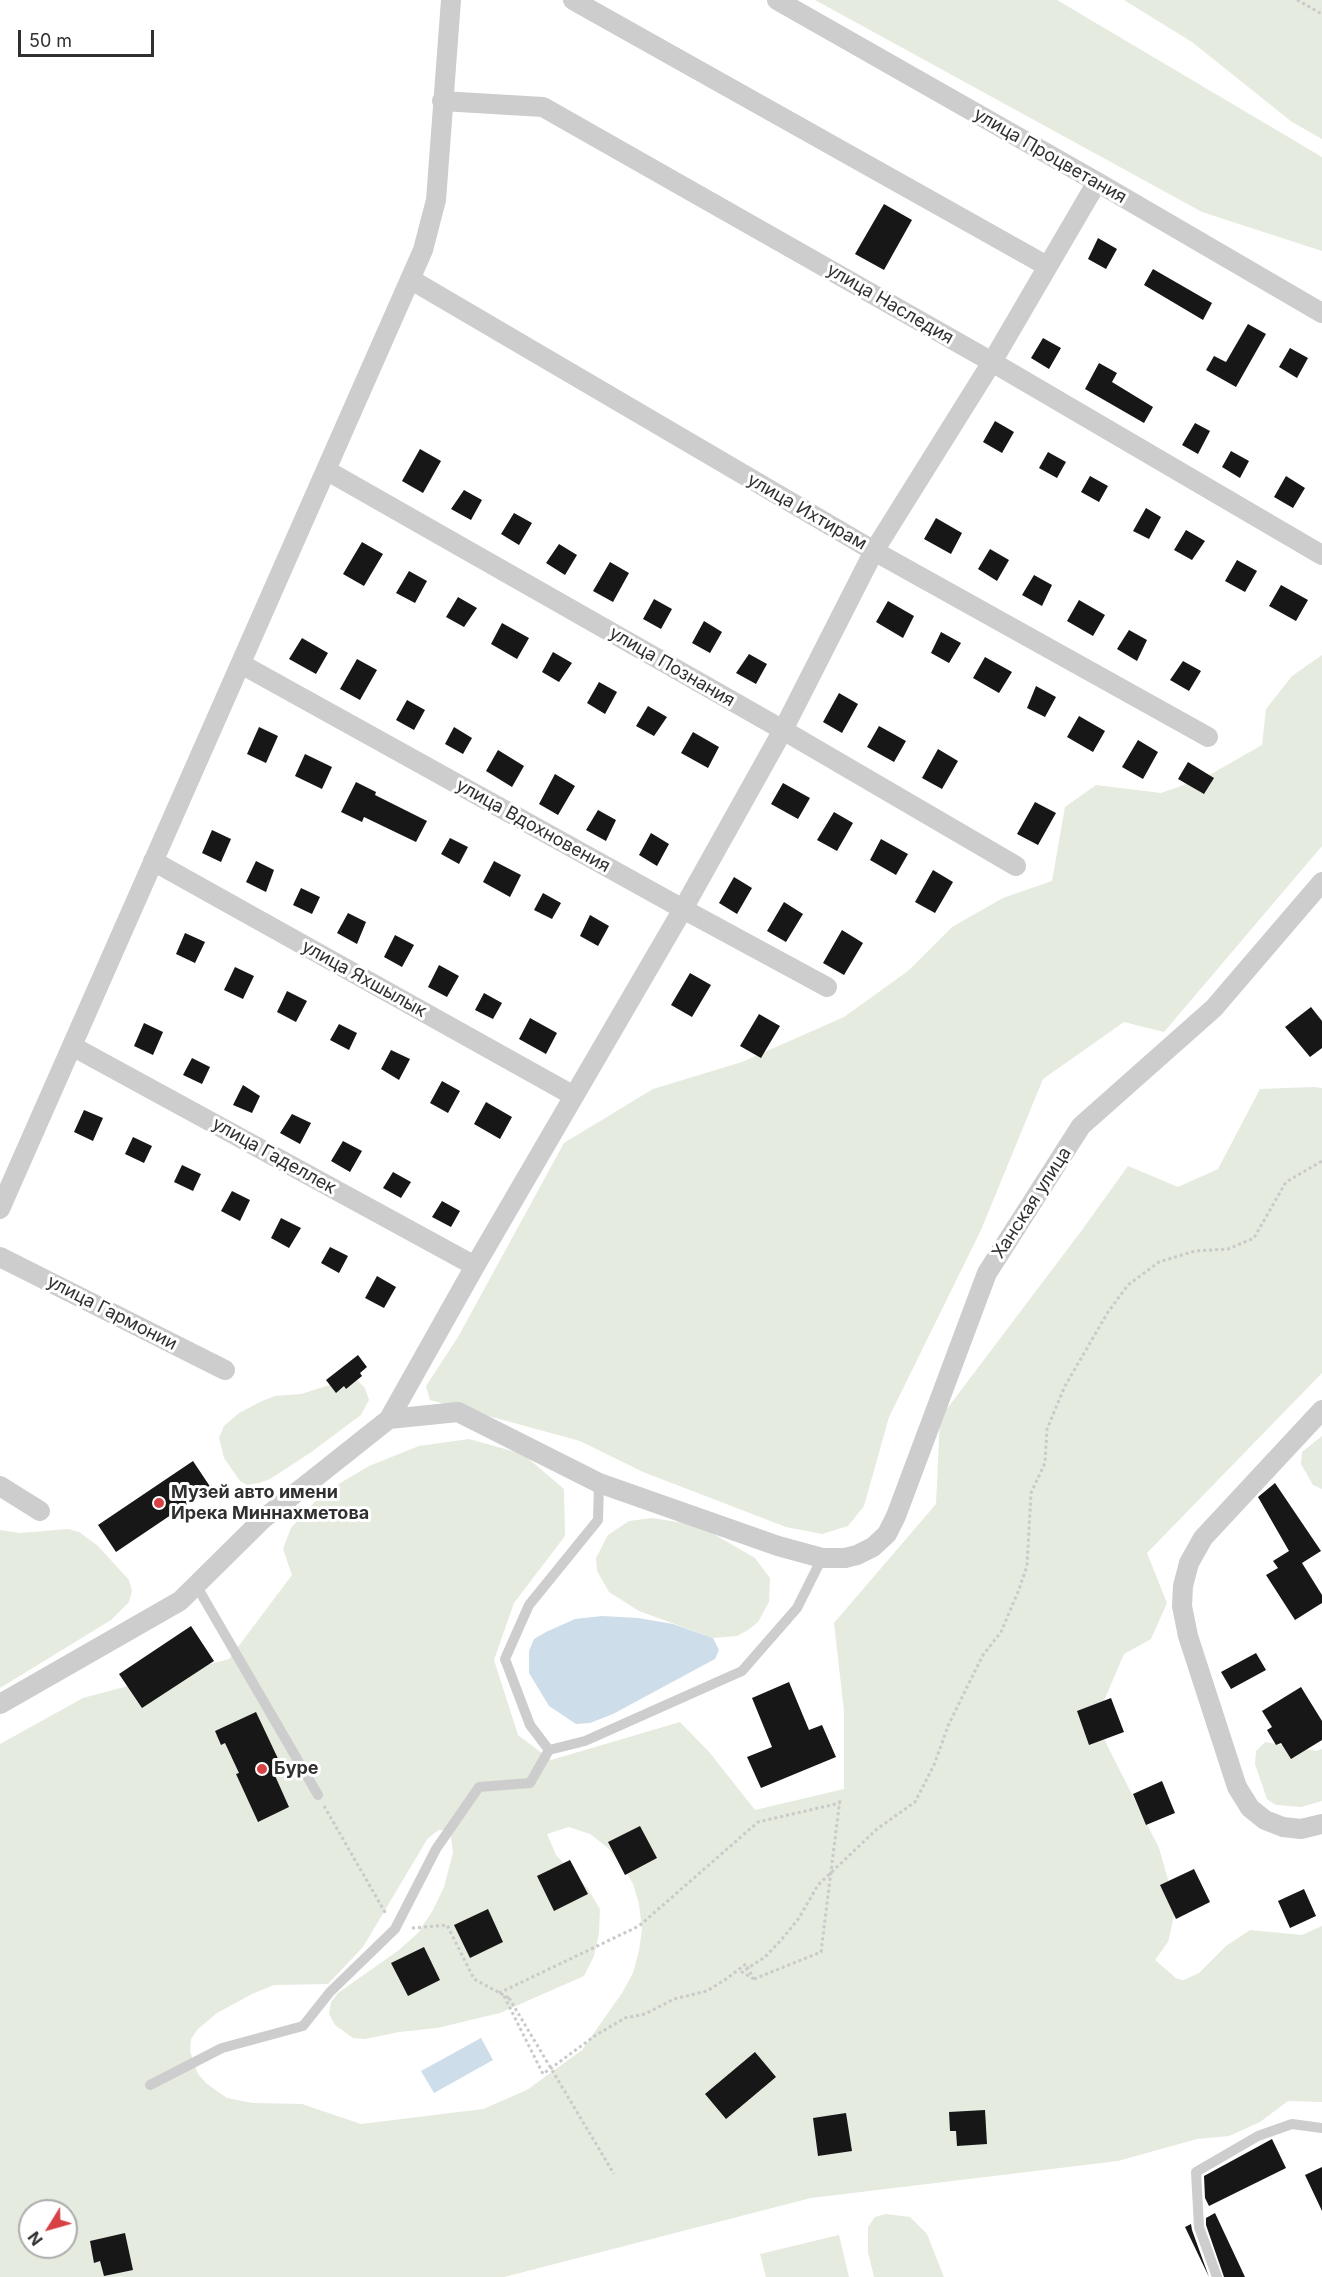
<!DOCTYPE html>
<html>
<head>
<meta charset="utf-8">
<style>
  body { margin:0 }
  #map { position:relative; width:1322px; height:2277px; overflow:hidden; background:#fff; font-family:Inter,sans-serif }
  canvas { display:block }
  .north { position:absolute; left:18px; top:2199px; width:60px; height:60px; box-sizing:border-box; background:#fff; border:2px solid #acacac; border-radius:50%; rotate:233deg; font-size:16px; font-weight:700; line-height:24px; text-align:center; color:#303030 }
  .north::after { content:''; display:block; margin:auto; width:21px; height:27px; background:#d74146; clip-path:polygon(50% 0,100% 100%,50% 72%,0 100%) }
  .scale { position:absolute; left:18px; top:30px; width:136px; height:27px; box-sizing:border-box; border:3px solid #303030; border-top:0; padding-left:8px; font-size:18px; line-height:21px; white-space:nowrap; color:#303030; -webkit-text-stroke:4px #fff; paint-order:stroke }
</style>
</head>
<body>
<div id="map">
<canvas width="1322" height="2277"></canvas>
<div class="north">N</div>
<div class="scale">50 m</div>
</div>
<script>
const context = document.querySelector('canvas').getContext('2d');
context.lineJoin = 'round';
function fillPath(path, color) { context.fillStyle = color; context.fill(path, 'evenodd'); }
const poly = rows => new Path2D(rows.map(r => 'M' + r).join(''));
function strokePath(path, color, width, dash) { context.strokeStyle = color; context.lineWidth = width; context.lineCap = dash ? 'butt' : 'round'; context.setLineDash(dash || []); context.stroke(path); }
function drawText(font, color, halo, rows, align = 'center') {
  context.font = font + ' Inter,sans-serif'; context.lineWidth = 6; context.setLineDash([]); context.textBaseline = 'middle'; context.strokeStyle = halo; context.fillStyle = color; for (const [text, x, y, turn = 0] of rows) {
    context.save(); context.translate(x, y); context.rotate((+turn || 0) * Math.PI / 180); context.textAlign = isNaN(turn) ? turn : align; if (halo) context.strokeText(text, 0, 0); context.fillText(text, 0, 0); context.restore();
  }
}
fillPath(poly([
  [815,0,1057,0,1322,157,1322,251,1202,212],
  [1124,0,1322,0,1322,139,1292,122,1192,42],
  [1322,655,1322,846,1164,1032,1124,1022,1043,1079,981,1230,889,1417,864,1506,848,1526,822,1534,786,1527,643,1472,580,1441,430,1400,426,1386,458,1337,564,1143,653,1089,742,1062,844,1017,908,971,952,927,1003,898,1052,881,1065,807,1096,785,1161,793,1204,778,1262,745,1266,709,1292,676],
  [1313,1087,1322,1088,1322,1373,1147,1553,1167,1603,1151,1639,1124,1654,1103,1703,1104,1739,1159,1848,1176,1908,1168,1942,1155,1960,1177,1979,1184,1980,1199,1973,1226,1946,1250,1930,1302,1935,1322,1926,1322,2102,1288,2101,1260,2122,1229,2136,1197,2139,1118,2161,811,2198,504,2277,0,2277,0,1744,83,1698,229,1659,292,1575,283,1549,291,1528,322,1494,369,1466,419,1446,469,1439,523,1454,564,1489,565,1536,514,1603,494,1660,518,1735,551,1760,680,1722,710,1753,755,1810,844,1789,844,1711,834,1623,936,1504,940,1418,1082,1230,1128,1166,1178,1187,1218,1169,1260,1089],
  [569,1827,590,1834,607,1847,622,1865,633,1884,639,1904,642,1929,639,1951,633,1973,622,1993,582,2050,527,2090,483,2109,361,2124,302,2104,253,2103,227,2098,207,2084,198,2074,190,2051,191,2039,198,2029,217,2013,252,1994,274,1985,328,1984,363,1947,428,1838,439,1830,450,1830,453,1853,444,1887,433,1910,418,1933,399,1950,338,1993,331,2002,329,2014,335,2025,353,2038,365,2039,399,2032,437,2028,500,2013,584,1976,594,1956,599,1933,600,1909,588,1889,556,1855,547,1834],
  [30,2211,66,2211,66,2247,30,2247],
  [352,1378,357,1380,365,1388,369,1400,361,1415,310,1453,270,1479,259,1483,247,1485,240,1481,224,1458,219,1438,224,1426,239,1413,262,1401,275,1396,301,1394],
  [1322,1436,1322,1489,1313,1485,1301,1464,1302,1452],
  [652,1518,690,1524,712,1533,755,1558,770,1578,769,1602,758,1622,748,1630,737,1636,713,1638,639,1611,609,1592,597,1571,596,1558,608,1535,629,1521],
  [68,1529,79,1532,98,1546,129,1580,132,1591,129,1602,111,1620,0,1688,0,1530,20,1533],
  [1265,1742,1316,1751,1322,1749,1322,1801,1301,1807,1276,1805,1267,1799,1255,1764,1256,1751],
  [886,2214,910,2217,927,2234,944,2277,874,2277,868,2252,868,2227,875,2217],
  [839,2235,849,2277,766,2277,760,2254]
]), '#e5ebdf');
fillPath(poly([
  [602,1616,638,1618,673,1624,713,1638,719,1650,715,1659,613,1714,590,1723,576,1724,549,1706,529,1673,529,1651,534,1639,546,1632,575,1619],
  [481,2038,493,2060,434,2093,421,2071]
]), '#cdddea');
fillPath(poly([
  [884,204,912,220,884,270,855,254],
  [1098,238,1117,249,1106,269,1088,259],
  [1153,269,1212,303,1203,320,1144,285],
  [1248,324,1266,334,1236,387,1206,370,1214,356,1226,362],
  [1043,338,1061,348,1049,369,1031,358],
  [1290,348,1308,358,1297,378,1279,367],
  [1099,363,1117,373,1112,382,1153,407,1144,423,1085,389],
  [995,421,1014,432,1002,453,983,442],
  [1195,423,1210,431,1198,454,1182,445],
  [420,449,441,461,423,493,402,481],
  [1231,451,1249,461,1240,478,1222,467],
  [1048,452,1066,462,1057,478,1039,468],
  [1090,476,1108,486,1099,502,1081,492],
  [1286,476,1305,488,1293,508,1274,497],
  [464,490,482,500,471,520,451,509],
  [1146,508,1161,517,1149,539,1133,531],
  [514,513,532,523,519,545,501,534],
  [936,518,962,533,951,554,924,539],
  [1186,530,1205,541,1192,560,1174,550],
  [362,542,383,554,364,586,343,574],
  [559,544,577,555,565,575,546,563],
  [990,549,1009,560,997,581,978,569],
  [1237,560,1257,571,1245,592,1225,581],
  [610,562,629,573,613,602,593,591],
  [409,571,427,581,415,603,396,593],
  [1034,575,1052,585,1042,606,1022,595],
  [1281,585,1308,600,1296,621,1269,606],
  [458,597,477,608,464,627,446,617],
  [654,599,672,609,661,629,643,619],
  [1079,600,1105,615,1093,636,1067,621],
  [888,601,914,616,903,638,876,622],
  [704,621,722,632,710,653,692,643],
  [502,623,529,638,517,659,491,644],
  [1129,630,1147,640,1137,661,1117,649],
  [941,632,961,643,949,663,931,653],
  [302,638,328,653,316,674,289,659],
  [553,652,572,663,559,682,542,672],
  [749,654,767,664,756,684,736,673],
  [985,657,1012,672,999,693,973,678],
  [357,659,377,670,360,700,340,689],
  [1183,661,1201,671,1189,691,1170,680],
  [599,682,617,692,605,714,587,703],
  [1036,686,1056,697,1045,717,1027,708],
  [839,693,858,704,842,733,823,722],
  [407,700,425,710,414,730,396,720],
  [648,706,667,717,654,736,636,726],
  [1079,716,1105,731,1093,752,1067,737],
  [879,726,906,741,894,762,867,747],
  [259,727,278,736,266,763,247,754],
  [454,727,472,738,463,754,445,744],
  [693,732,719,747,708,768,681,753],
  [1138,740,1158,752,1143,779,1122,767],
  [938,749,958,761,942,789,922,778],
  [498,750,524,766,512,787,486,771],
  [305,754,332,767,322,789,295,776],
  [1188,762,1214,778,1204,794,1178,779],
  [555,774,575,786,558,815,539,804],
  [356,782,376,792,375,795,427,821,416,842,364,817,362,822,341,812],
  [783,783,810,798,798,819,771,804],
  [1035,802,1056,813,1038,845,1017,834],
  [598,810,616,820,606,841,586,830],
  [834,812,853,823,837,851,817,840],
  [212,830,231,839,221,862,202,853],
  [651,833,669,844,657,866,639,855],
  [450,838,468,847,459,864,441,854],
  [881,839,908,854,896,875,870,860],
  [256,861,274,870,266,892,246,882],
  [494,861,521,875,510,897,483,882],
  [933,870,953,882,935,913,915,902],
  [734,877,752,888,737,914,719,903],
  [301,888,320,897,312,914,293,905],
  [543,893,561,903,552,919,534,910],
  [784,902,803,914,786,942,767,931],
  [348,913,366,922,357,944,337,933],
  [590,915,609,926,598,946,580,936],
  [842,930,863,943,844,975,823,963],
  [185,933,205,942,195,963,176,954],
  [395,935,414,945,402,967,384,957],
  [439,965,459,976,447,997,428,987],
  [235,967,254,976,243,999,224,990],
  [690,973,711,985,692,1017,671,1005],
  [287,991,307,1001,296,1022,277,1012],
  [484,993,502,1003,493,1019,475,1010],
  [1311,1007,1322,1021,1322,1048,1310,1057,1285,1027],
  [759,1014,780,1026,761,1058,740,1046],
  [530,1018,557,1033,546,1054,519,1039],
  [144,1023,163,1032,153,1055,134,1046],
  [339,1024,357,1033,349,1050,330,1040],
  [391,1050,410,1059,399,1080,381,1069],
  [192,1058,210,1067,202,1084,183,1075],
  [442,1081,460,1091,448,1113,430,1103],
  [243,1085,260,1096,252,1113,233,1105],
  [486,1102,512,1117,500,1139,474,1124],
  [84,1110,103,1118,93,1141,74,1132],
  [292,1114,311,1123,300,1144,280,1133],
  [133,1137,152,1146,144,1163,125,1154],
  [343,1141,362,1151,350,1172,331,1161],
  [182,1165,201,1174,193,1191,174,1182],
  [393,1172,411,1182,401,1198,383,1188],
  [232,1191,250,1200,240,1221,221,1211],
  [442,1201,460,1211,451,1227,432,1217],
  [281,1218,301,1228,289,1248,271,1238],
  [330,1247,348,1256,339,1273,321,1263],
  [377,1276,396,1287,384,1308,365,1298],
  [358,1355,367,1367,360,1373,362,1376,346,1389,344,1386,336,1393,326,1380],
  [193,1461,211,1488,116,1552,98,1525],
  [1275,1483,1321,1551,1302,1563,1322,1595,1322,1603,1295,1620,1266,1575,1278,1568,1273,1561,1289,1551,1258,1497],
  [191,1626,214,1661,142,1708,119,1674],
  [1256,1653,1266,1670,1231,1689,1221,1672],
  [789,1682,809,1730,822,1725,836,1757,761,1788,747,1757,772,1747,752,1698],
  [1301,1687,1322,1721,1322,1740,1291,1759,1281,1743,1276,1745,1267,1730,1272,1727,1262,1711],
  [1111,1698,1124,1732,1089,1745,1077,1711],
  [256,1712,281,1765,272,1769,289,1807,258,1822,236,1774,239,1773,225,1743,221,1745,215,1731],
  [1162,1781,1175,1813,1146,1825,1133,1794],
  [640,1826,657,1858,625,1875,608,1842],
  [570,1860,588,1894,554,1911,537,1876],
  [1194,1869,1210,1902,1176,1919,1160,1885],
  [1304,1889,1316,1916,1290,1928,1278,1901],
  [488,1909,503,1942,470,1958,454,1925],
  [424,1947,440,1980,408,1996,391,1963],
  [755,2052,776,2077,726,2119,705,2094],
  [985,2110,987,2144,957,2146,956,2131,950,2131,949,2112],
  [846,2113,852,2151,818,2156,813,2118],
  [1272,2139,1286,2168,1209,2206,1205,2198,1204,2176],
  [1322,2167,1322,2211,1305,2175],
  [1215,2213,1245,2277,1224,2277,1206,2225,1206,2218],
  [1191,2224,1192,2230,1209,2277,1185,2227],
  [125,2233,133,2270,104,2276,100,2261,94,2263,90,2241]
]), '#171717');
strokePath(poly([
  [1297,0,1322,14],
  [324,1806,386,1914],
  [412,1928,447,1925,474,1979,509,1998],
  [754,1979,742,1972,765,1957,782,1939,799,1918,818,1885,877,1829,915,1802,934,1765,948,1726,966,1689,983,1655,1001,1632,1018,1592,1027,1566,1031,1493,1045,1463,1047,1429,1065,1386,1108,1312,1128,1285,1159,1262,1195,1251,1228,1249,1254,1238,1286,1182,1322,1161],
  [754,1979,821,1952,840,1799],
  [499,1993,639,1926,758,1822,840,1803],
  [504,1996,543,2074,596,2035,625,2018,645,2014,674,1999,707,1991,726,1979,746,1964,753,1978]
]), '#cacaca', 3, [3, 3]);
strokePath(poly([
  [599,1483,598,1520,529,1605,505,1659,530,1725,549,1750,585,1741,742,1671,797,1608,822,1558],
  [196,1585,318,1795],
  [150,2085,222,2048,303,2026,330,1992,395,1929,436,1849,479,1787,530,1783,549,1750],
  [1217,2277,1199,2227,1196,2172,1258,2136,1292,2124,1322,2128]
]), '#cdcdcd', 10);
strokePath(poly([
  [573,0,1047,266],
  [777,0,1097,182,1322,313],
  [442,101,543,107,992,362,1322,555],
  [410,279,874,551,1208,737],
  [326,470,783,730,1016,866],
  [241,664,683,909,827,987],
  [153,861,574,1096],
  [72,1046,475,1266],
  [0,1209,423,250,436,200,451,0],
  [0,1257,225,1370],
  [1322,1410,1203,1538,1189,1563,1183,1586,1182,1606,1188,1636,1237,1787,1250,1808,1265,1820,1283,1827,1301,1829,1322,1824],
  [389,1419,475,1266,683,909,783,730,874,551,992,362,1097,182],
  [0,1486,40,1511],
  [0,1704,180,1601,263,1519,389,1419,458,1412,599,1483,778,1546,822,1558,845,1558,857,1555,873,1547,887,1534,896,1516,987,1273,1081,1126,1214,1008,1322,882]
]), '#cdcdcd', 20);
strokePath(poly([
  [509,1998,614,2174]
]), '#cacaca', 3, [3, 3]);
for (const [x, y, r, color] of [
  [159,1503,6,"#d74146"],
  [262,1769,6,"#d74146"]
]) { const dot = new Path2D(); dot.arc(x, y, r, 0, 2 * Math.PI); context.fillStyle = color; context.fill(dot); strokePath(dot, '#fff', 2); }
drawText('18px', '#303030', '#fff', [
  ["улица Процветания",1050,156,30],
  ["улица Наследия",890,304,30],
  ["улица Ихтирам",807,512,30],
  ["улица Познания",672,667,30],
  ["улица Вдохновения",533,826,29],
  ["улица Яхшылык",364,979,29],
  ["улица Гаделлек",274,1156,29],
  ["Ханская улица",1032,1203,-57],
  ["улица Гармонии",112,1313,27]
]);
drawText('bold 18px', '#303030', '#fff', [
  ["Музей авто имени",171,1493],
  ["Ирека Миннахметова",171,1514],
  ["Буре",274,1769]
], 'left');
</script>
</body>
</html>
